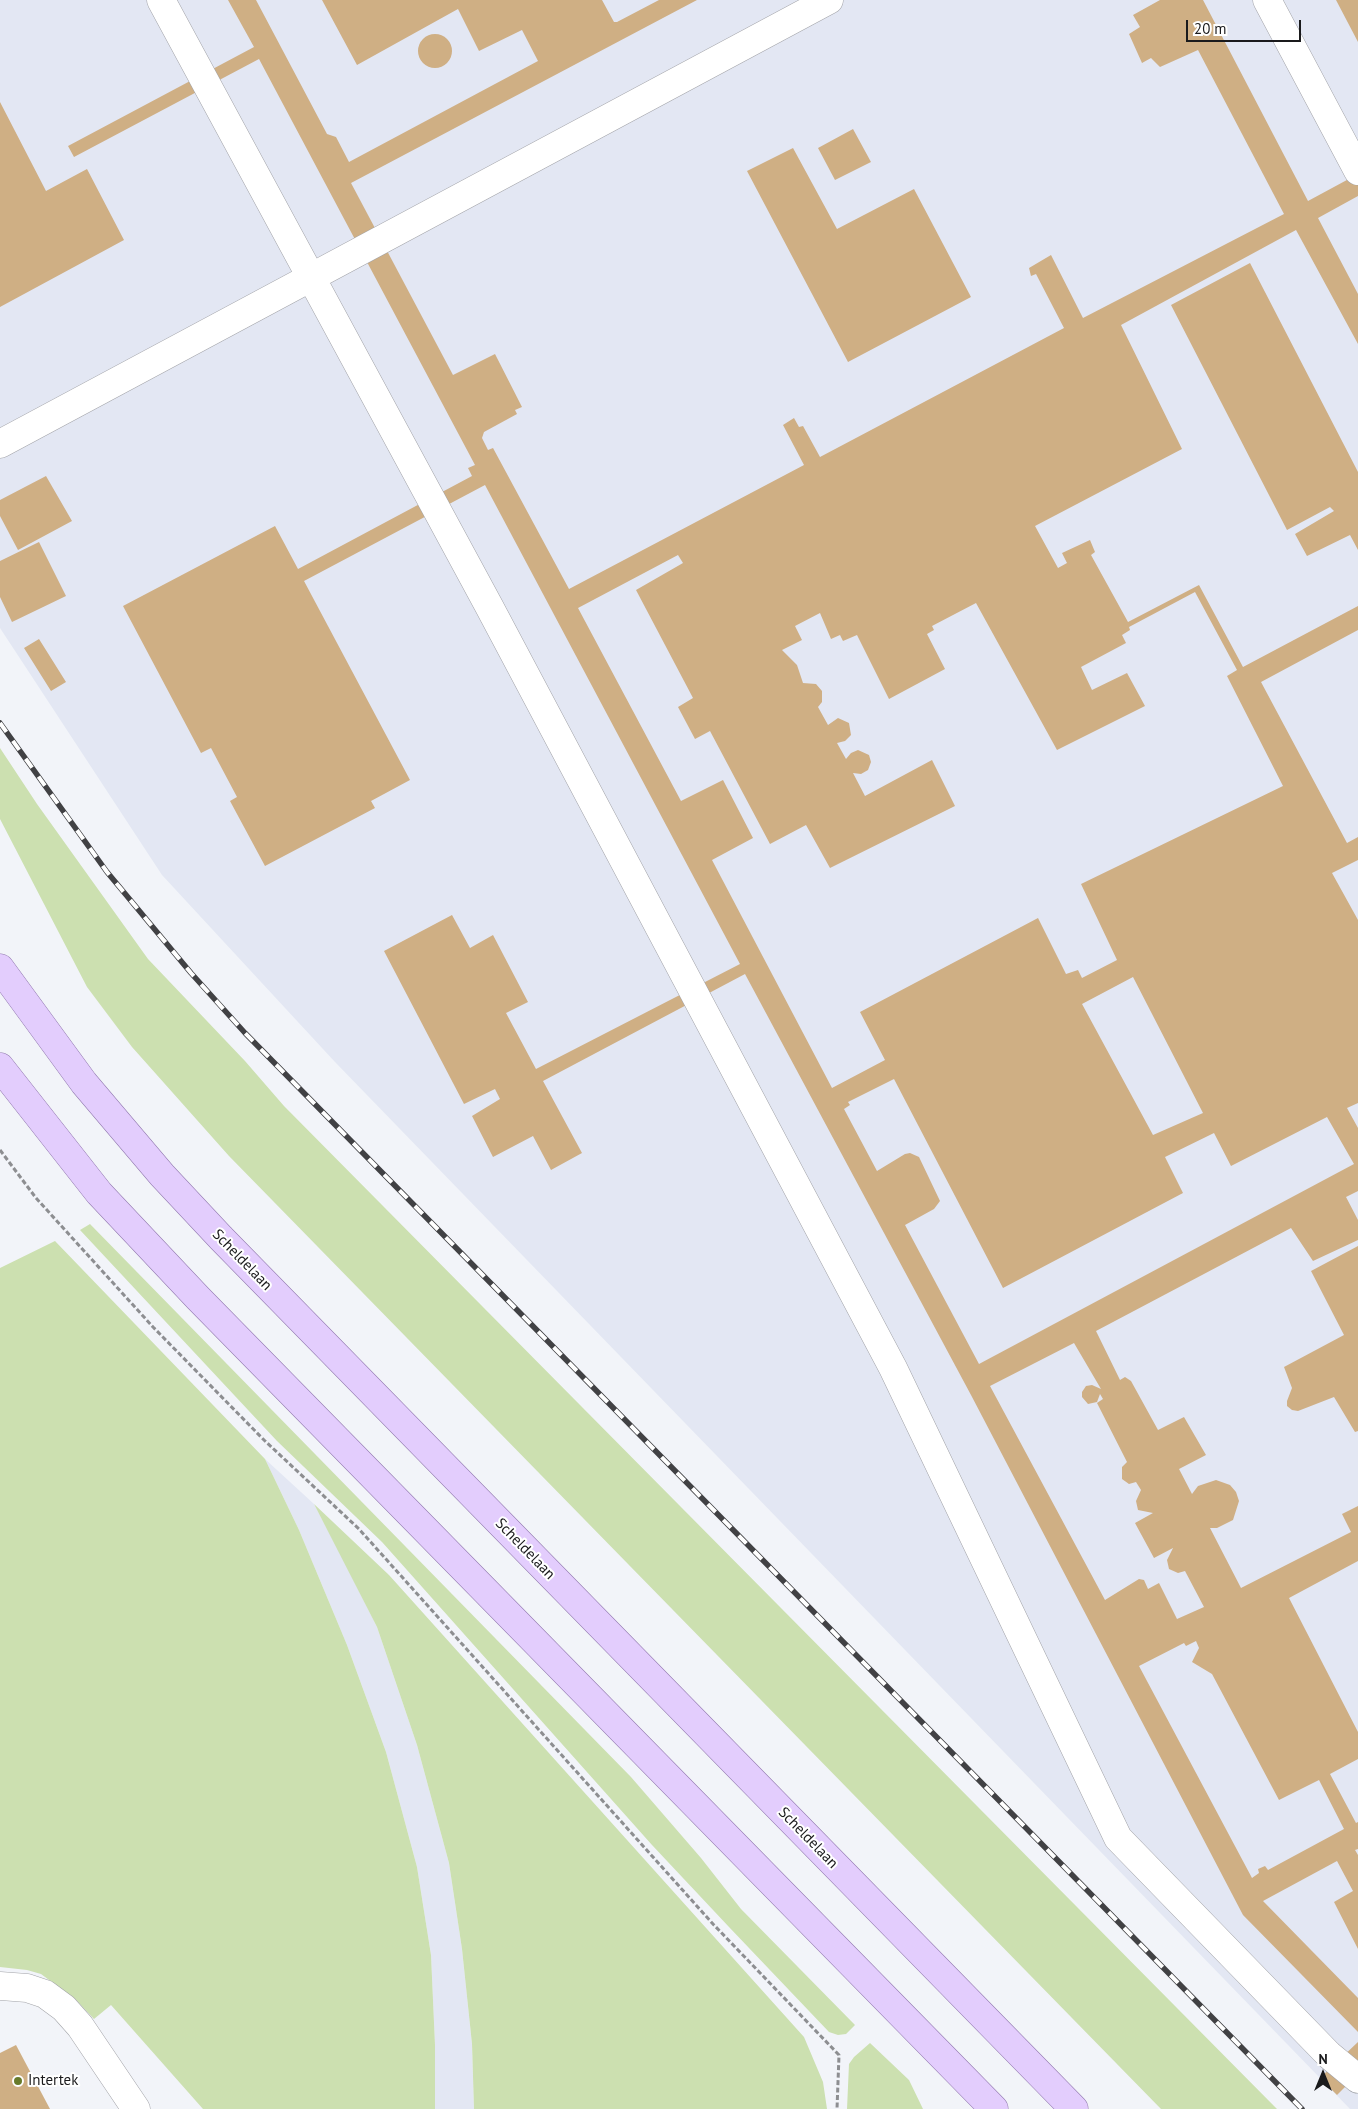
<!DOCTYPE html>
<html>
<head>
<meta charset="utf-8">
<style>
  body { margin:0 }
  #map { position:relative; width:1358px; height:2109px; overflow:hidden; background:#f2f4f9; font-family:"PT Sans",sans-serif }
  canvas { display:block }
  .north { position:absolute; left:1298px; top:2049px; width:50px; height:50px; -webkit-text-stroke:4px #fff; paint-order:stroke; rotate:0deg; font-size:14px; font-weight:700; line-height:20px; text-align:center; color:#1a1a1c }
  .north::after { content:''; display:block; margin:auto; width:18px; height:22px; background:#1a1a1c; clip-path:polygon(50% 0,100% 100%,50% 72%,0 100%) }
  .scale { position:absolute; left:1186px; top:20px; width:115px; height:22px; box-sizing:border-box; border:2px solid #1a1a1c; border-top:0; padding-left:6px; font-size:15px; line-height:18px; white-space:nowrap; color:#1a1a1c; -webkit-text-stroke:4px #fff; paint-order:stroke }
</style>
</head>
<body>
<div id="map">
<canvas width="1358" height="2109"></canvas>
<div class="north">N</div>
<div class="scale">20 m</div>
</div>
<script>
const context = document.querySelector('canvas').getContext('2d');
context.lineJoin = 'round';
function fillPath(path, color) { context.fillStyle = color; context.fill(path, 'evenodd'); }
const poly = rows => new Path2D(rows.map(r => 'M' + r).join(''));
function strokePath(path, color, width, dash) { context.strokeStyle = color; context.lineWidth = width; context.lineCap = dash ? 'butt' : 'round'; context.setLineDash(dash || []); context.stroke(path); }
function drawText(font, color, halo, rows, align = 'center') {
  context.font = font + ' "PT Sans",sans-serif'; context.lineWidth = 4; context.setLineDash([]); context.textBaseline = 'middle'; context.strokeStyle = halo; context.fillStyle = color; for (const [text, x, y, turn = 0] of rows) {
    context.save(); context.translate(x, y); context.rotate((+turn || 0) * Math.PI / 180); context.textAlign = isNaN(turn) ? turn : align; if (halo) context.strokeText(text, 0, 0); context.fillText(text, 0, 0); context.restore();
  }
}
fillPath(poly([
  [0,0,1358,0,1358,2109,1350,2109,1320,2078,335,1062,162,875,0,628],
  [265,1459,314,1504,341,1555,377,1627,417,1745,449,1863,462,1949,472,2044,474,2109,435,2109,435,2045,431,1955,417,1867,386,1752,347,1645,299,1530]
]), '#e3e7f3');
fillPath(poly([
  [0,748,37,804,148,959,245,1061,284,1106,1277,2109,1161,2109,229,1156,132,1047,87,987,0,819],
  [90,1224,631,1777,701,1858,741,1909,855,2025,846,2034,838,2035,829,2032,729,1927,652,1845,382,1542,277,1441,80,1230],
  [55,1241,265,1459,299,1530,347,1645,386,1752,417,1867,431,1955,435,2045,435,2109,203,2109,111,2005,94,2019,76,2000,41,1974,27,1970,0,1967,0,1268],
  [314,1504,389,1575,804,2037,823,2082,827,2109,474,2109,472,2044,462,1949,449,1863,417,1745,377,1627],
  [870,2043,909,2080,923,2109,847,2109,849,2064,854,2057]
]), '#cce0b0');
fillPath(poly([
  [228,0,256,0,327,134,336,137,349,162,538,61,522,30,479,51,458,9,357,65,322,0,602,0,614,22,617,22,659,0,697,0,351,183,453,375,495,354,522,407,515,410,517,414,484,432,482,438,488,450,493,448,569,589,804,465,783,425,794,418,799,427,803,426,820,457,1064,328,1036,274,1031,276,1029,268,1051,255,1083,318,1284,214,1198,50,1160,67,1151,58,1142,63,1129,34,1140,27,1133,15,1160,0,1203,0,1308,201,1358,174,1358,196,1318,218,1358,294,1358,344,1296,230,1121,325,1182,449,1035,526,1058,568,1067,563,1062,553,1090,540,1095,552,1091,555,1128,622,1199,585,1243,667,1358,606,1358,630,1261,682,1347,843,1358,837,1358,860,1332,873,1358,920,1358,1103,1347,1108,1358,1128,1358,1191,1346,1197,1358,1220,1358,1240,1313,1261,1291,1228,1096,1331,1120,1380,1125,1377,1131,1381,1158,1430,1184,1417,1206,1455,1179,1469,1192,1494,1198,1486,1216,1480,1230,1485,1236,1492,1239,1501,1233,1520,1217,1528,1210,1528,1241,1588,1351,1532,1342,1514,1358,1506,1358,1561,1289,1598,1358,1732,1358,1759,1330,1774,1356,1823,1358,1822,1358,1849,1355,1850,1358,1855,1358,1949,1334,1902,1353,1891,1337,1861,1263,1901,1358,1998,1358,2032,1243,1915,971,1395,745,974,543,1081,582,1153,551,1170,533,1136,493,1157,472,1116,500,1099,495,1089,464,1104,384,951,452,915,470,948,493,935,528,1002,506,1013,536,1069,740,964,485,485,304,581,410,780,371,801,375,808,265,866,230,801,237,797,211,748,201,753,123,606,275,526,298,569,472,476,468,468,475,465,259,59,74,157,68,146,254,47],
  [678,555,683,563,636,590,693,698,678,707,695,739,710,731,770,844,806,825,830,868,955,806,932,760,865,796,853,773,861,774,868,770,871,762,869,755,858,750,851,753,846,759,837,743,845,741,851,735,849,723,838,718,828,725,818,707,822,702,822,691,816,684,803,683,797,665,782,650,802,640,795,626,820,613,831,639,840,635,843,641,857,635,889,699,945,669,927,634,934,630,932,626,976,603,1057,750,1145,706,1127,673,1092,690,1081,667,1126,643,1122,635,1130,630,1129,627,1195,592,1237,670,1227,676,1283,786,1081,884,1117,960,1082,978,1078,970,1066,974,1038,918,860,1012,885,1060,832,1088,712,860,753,838,723,780,681,801,578,608],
  [1133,977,1203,1113,1153,1135,1082,1004],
  [894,1079,1003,1288,1183,1193,1165,1157,1214,1133,1231,1166,1327,1117,1354,1164,979,1364,905,1225,934,1209,940,1201,919,1157,910,1153,905,1154,877,1171,844,1109,850,1105,848,1102],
  [1074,1343,1101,1389,1092,1385,1086,1386,1082,1392,1082,1397,1088,1404,1097,1402,1100,1394,1103,1399,1097,1403,1127,1462,1122,1467,1122,1479,1129,1484,1136,1482,1141,1490,1136,1501,1138,1510,1153,1513,1135,1523,1154,1558,1173,1548,1167,1560,1169,1569,1178,1573,1185,1571,1204,1607,1177,1619,1159,1583,1148,1589,1144,1580,1139,1579,1105,1600,990,1386],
  [1196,1641,1199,1648,1192,1662,1212,1674,1279,1800,1319,1780,1344,1829,1268,1870,1265,1866,1258,1869,1259,1873,1252,1878,1139,1666,1184,1643,1186,1646],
  [1336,0,1358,0,1358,42],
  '418 51a17 17 0 1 1 34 0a17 17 0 1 1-34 0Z',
  [0,102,46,191,87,169,124,240,0,307],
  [853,129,871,162,835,180,818,148],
  [793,148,837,229,914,189,971,297,848,362,747,171],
  [1250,263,1358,472,1358,550,1350,535,1307,556,1295,534,1334,511,1330,507,1287,530,1171,305],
  [46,476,72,521,18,550,0,516,0,500],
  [39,542,66,596,12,622,0,597,0,561],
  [39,639,66,682,51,691,24,648],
  [1358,1246,1358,1431,1355,1432,1334,1397,1298,1411,1292,1410,1287,1406,1287,1401,1292,1388,1284,1367,1344,1335,1311,1271],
  [1358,2042,1358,2074,1337,2095,1320,2078],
  [16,2045,50,2109,0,2109,0,2053]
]), '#cfaf84');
const minor = poly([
  [161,0,490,608,893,1368,1118,1838,1329,2055,1358,2079],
  [1267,0,1358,171],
  [0,444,829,0],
  [0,1986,27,1988,45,1994,64,2008,80,2026,136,2109]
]);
const major = poly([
  [0,968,84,1083,162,1175,221,1238,1074,2109],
  [0,1067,99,1193,198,1298,994,2109]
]);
strokePath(minor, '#a2a3a8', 29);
strokePath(major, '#9179ae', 29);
strokePath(poly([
  [0,1150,36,1198,153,1327,264,1440,359,1529,713,1924,839,2055,837,2109]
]), '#8d8e91', 3, [5, 2.5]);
strokePath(minor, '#fff', 28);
strokePath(major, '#e3cdfd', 28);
const rail = poly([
  [0,723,107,872,191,973,245,1033,1302,2109]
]);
strokePath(rail, '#414144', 5.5);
strokePath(rail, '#fff', 4, [11]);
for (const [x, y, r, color] of [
  [18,2081,5,"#687b2b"]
]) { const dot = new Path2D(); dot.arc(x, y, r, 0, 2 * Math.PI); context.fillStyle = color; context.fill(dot); strokePath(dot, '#fff', 2); }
drawText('15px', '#1a1a1c', '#fff', [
  ["Scheldelaan",242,1260,46],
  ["Scheldelaan",525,1549,46],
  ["Scheldelaan",808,1838,46]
]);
drawText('15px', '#1a1a1c', '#fff', [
  ["Intertek",28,2081]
], 'left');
</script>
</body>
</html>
